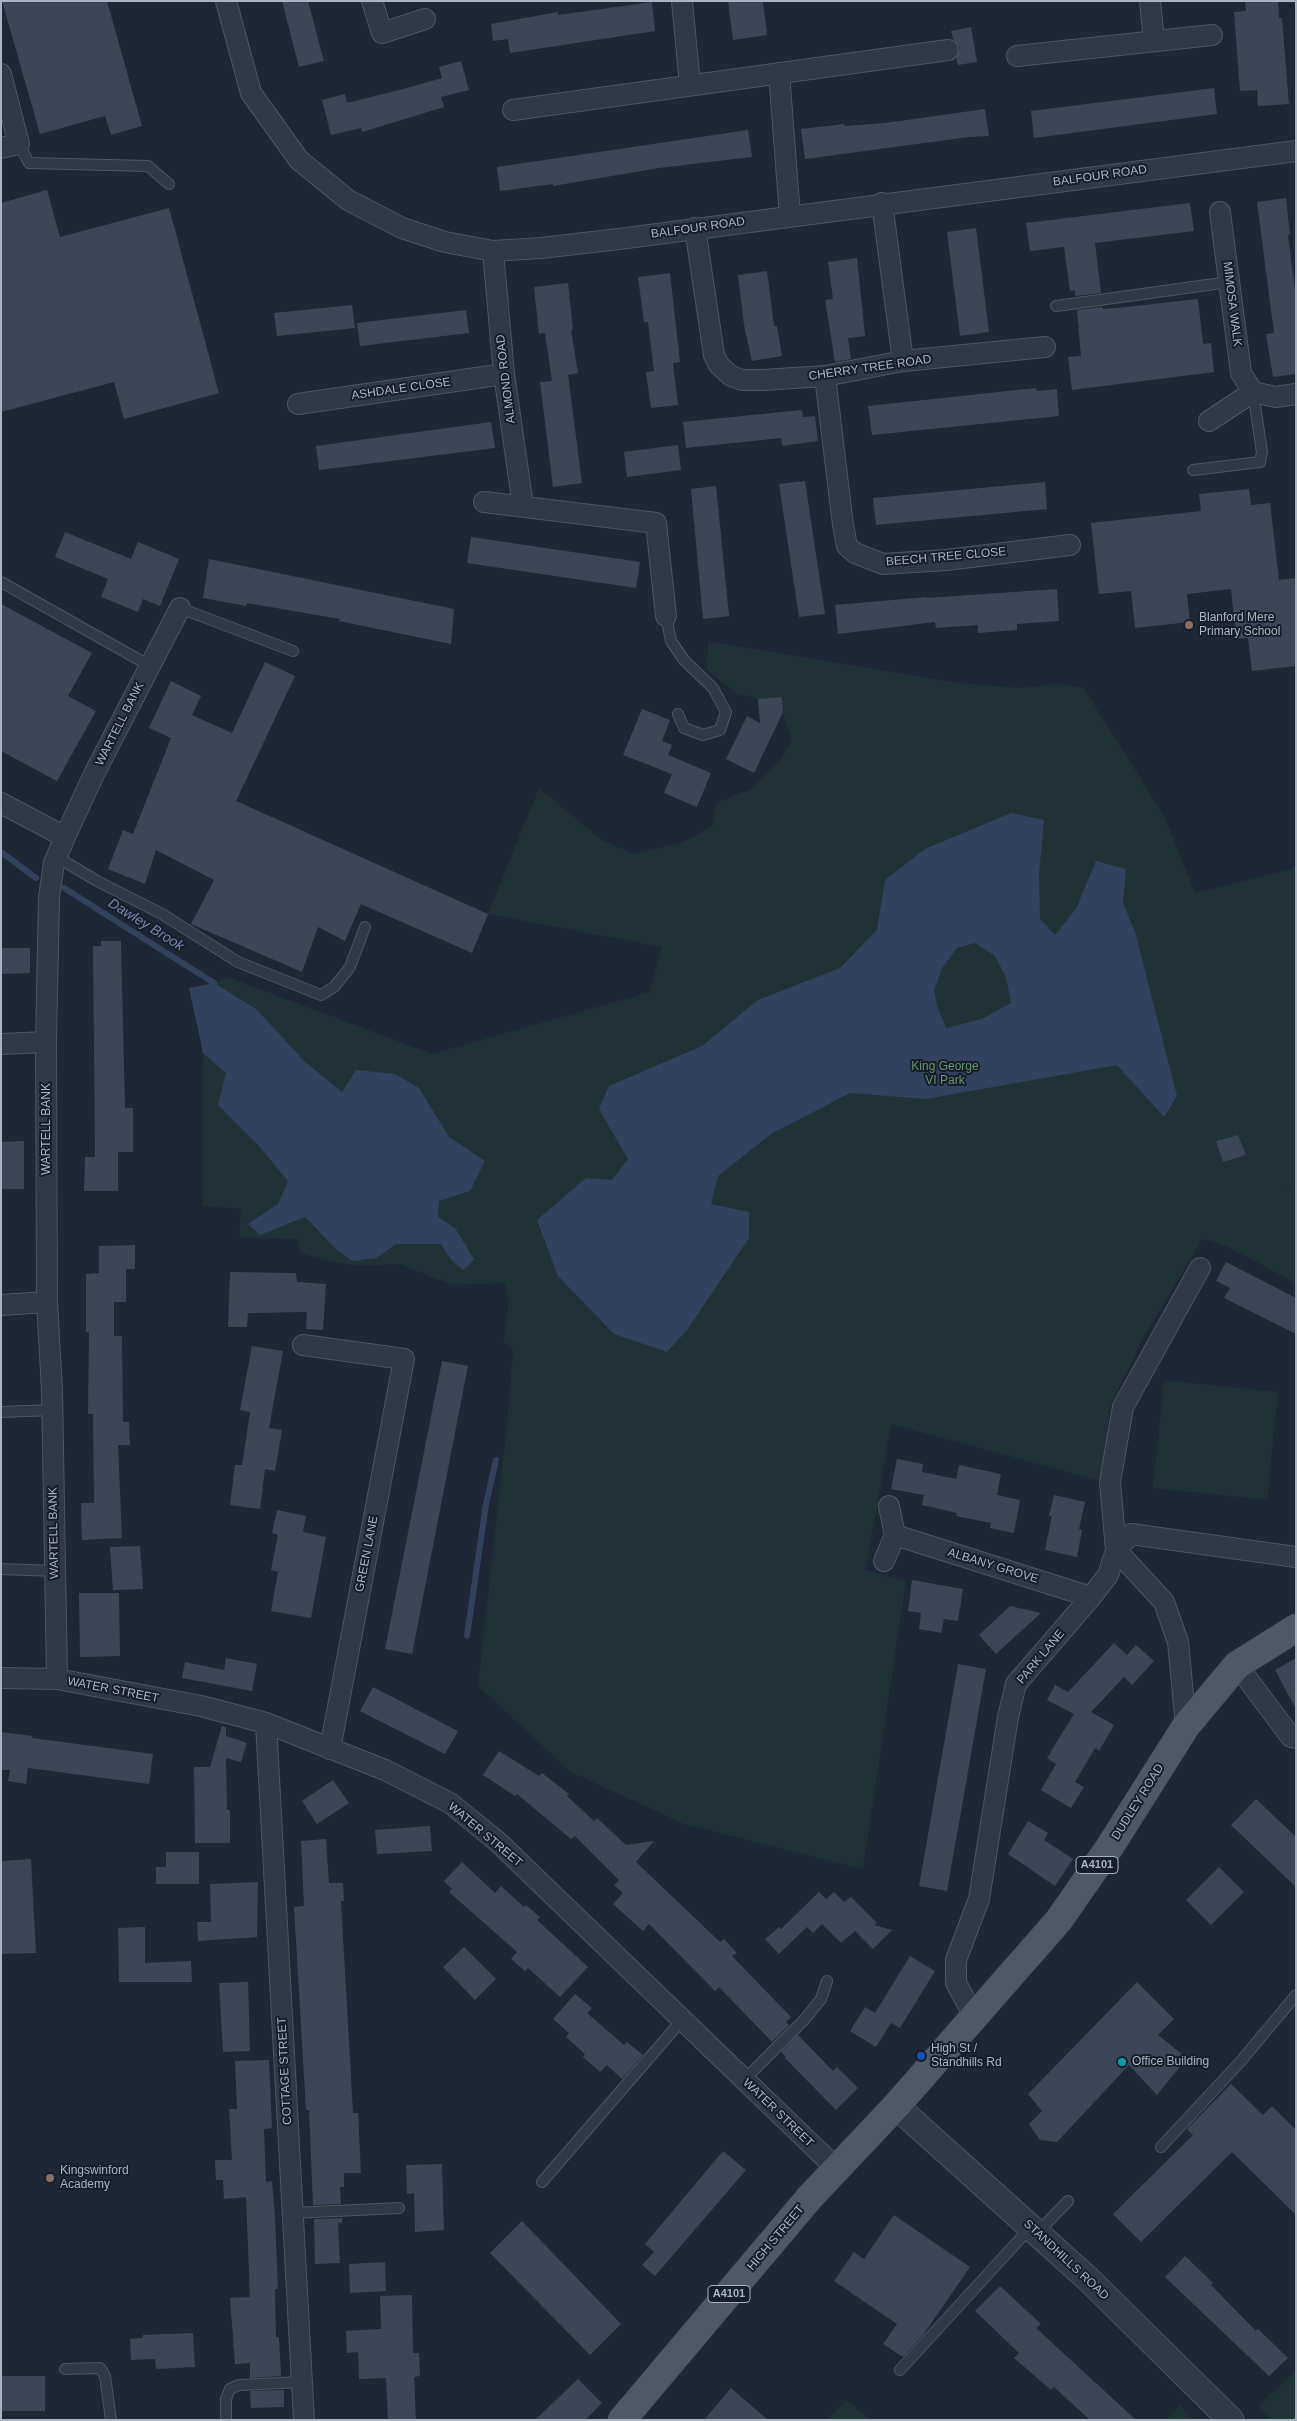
<!DOCTYPE html>
<html>
<head>
<meta charset="utf-8">
<style>
  body { margin:0 }
  #map { position:relative; width:1297px; height:2421px; overflow:hidden; background:#1e2736; font-family:Arial,sans-serif }
  canvas { display:block }
  .frame { position:absolute; inset:0; border:2px solid #aab3c4; pointer-events:none }
</style>
</head>
<body>
<div id="map">
<canvas width="1297" height="2421"></canvas>
<div class="frame"></div>
</div>
<script>
const context = document.querySelector('canvas').getContext('2d');
context.lineJoin = 'round';
function fillPath(path, color) { context.fillStyle = color; context.fill(path, 'evenodd'); }
const poly = rows => new Path2D(rows.map(r => 'M' + r).join(''));
function strokePath(path, color, width, dash) { context.strokeStyle = color; context.lineWidth = width; context.lineCap = dash ? 'butt' : 'round'; context.setLineDash(dash || []); context.stroke(path); }
function drawText(font, color, halo, rows, align = 'center') {
  context.font = font + ' Arial,sans-serif'; context.lineWidth = 4; context.setLineDash([]); context.textBaseline = 'middle'; context.strokeStyle = halo; context.fillStyle = color; for (const [text, x, y, turn = 0] of rows) {
    context.save(); context.translate(x, y); context.rotate((+turn || 0) * Math.PI / 180); context.textAlign = isNaN(turn) ? turn : align; if (halo) context.strokeText(text, 0, 0); context.fillText(text, 0, 0); context.restore();
  }
}
fillPath(poly([
  [708,641,959,683,1020,688,1056,684,1083,687,1165,818,1195,893,1292,869,1296,866,1296,1180,1285,1191,1296,1181,1296,1283,1228,1247,1203,1239,1145,1334,1109,1409,1105,1482,891,1424,866,1570,906,1581,863,1869,684,1824,571,1772,478,1686,508,1415,513,1349,503,1342,509,1303,505,1283,453,1285,399,1264,362,1266,332,1262,300,1253,297,1239,239,1237,241,1209,203,1206,203,1053,189,988,214,983,228,977,432,1054,650,992,662,947,488,914,539,788,602,840,634,854,684,842,713,826,716,803,749,790,782,759,792,739,783,714,782,697,758,699,737,694,707,670],
  [1164,1380,1278,1392,1267,1500,1153,1488],
  [1296,2370,1296,2420,1272,2420,1258,2406],
  [847,2400,870,2420,827,2420],
  [1180,2405,1193,2420,1166,2420]
]), '#1f3337');
fillPath(poly([
  [1011,813,1044,820,1039,873,1040,919,1055,935,1076,909,1096,861,1126,869,1123,903,1135,932,1177,1096,1164,1117,1117,1065,926,1099,850,1093,771,1134,718,1176,711,1204,749,1212,749,1238,687,1330,667,1352,614,1334,558,1276,537,1220,586,1178,612,1180,628,1159,599,1109,609,1086,702,1046,758,1000,840,968,877,930,885,880,925,849],
  [975,943,995,956,1006,977,1011,1003,982,1019,946,1028,937,1006,934,990,942,968,957,948],
  [214,983,256,1009,305,1062,342,1092,356,1070,395,1074,419,1088,449,1137,485,1161,470,1191,439,1201,438,1217,455,1228,474,1259,469,1265,463,1270,451,1260,441,1244,396,1244,376,1258,353,1261,338,1251,305,1217,260,1235,248,1224,278,1204,288,1181,259,1146,218,1105,226,1073,203,1053,189,988]
]), '#30425e');
strokePath(poly([
  [1,852,36,878],
  [64,888,214,983],
  [467,1636,486,1504,496,1460]
]), '#30425e', 6);
fillPath(poly([
  [2,1,107,1,142,126,111,135,105,116,40,134],
  [282,1,308,1,324,61,299,67],
  [728,1,763,1,767,35,733,40],
  [1245,1,1278,1,1279,18,1282,18,1289,104,1258,106,1257,90,1240,91,1234,12,1246,11],
  [652,2,655,31,510,53,508,39,493,41,491,24,558,12,558,15],
  [971,27,977,62,958,65,956,58,960,48,953,39,951,31],
  [461,61,469,90,441,97,444,107,362,132,361,128,331,135,322,100,345,94,347,103,407,88,442,78,439,67],
  [1214,88,1217,114,1034,138,1031,111],
  [985,109,989,136,969,137,805,159,801,129,844,124,845,126,885,123],
  [748,130,752,157,659,168,553,186,553,184,500,191,497,167],
  [47,190,60,237,169,208,219,393,124,419,114,382,1,412,1,203],
  [1286,198,1290,235,1288,235,1296,296,1296,374,1273,377,1266,334,1274,333,1257,202],
  [1190,203,1194,231,1095,243,1101,293,1075,296,1075,290,1070,291,1064,247,1030,251,1026,223],
  [976,228,989,332,960,336,947,232],
  [857,258,865,336,848,338,851,359,835,362,825,300,833,299,828,262],
  [767,271,774,326,777,326,782,356,752,361,744,325,738,275],
  [670,273,680,362,673,363,678,405,651,408,646,372,654,371,648,322,644,322,638,277],
  [568,283,573,330,571,330,578,373,568,375,582,483,553,487,540,382,552,381,545,333,539,334,534,287],
  [1198,299,1203,344,1211,343,1214,372,1072,390,1068,357,1081,356,1077,310,1102,307,1103,309,1126,307],
  [352,305,355,328,277,336,274,313],
  [466,310,469,333,360,346,357,323],
  [1036,388,1037,391,1057,389,1059,416,872,435,868,406],
  [802,410,803,417,815,416,818,441,782,446,781,438,686,448,683,422],
  [491,422,495,448,319,470,316,446],
  [678,445,681,470,627,477,624,452],
  [805,481,825,614,799,617,779,484],
  [1045,482,1047,509,876,525,873,498],
  [716,486,729,616,703,619,691,489],
  [1249,489,1251,505,1270,503,1279,580,1296,578,1296,666,1252,671,1248,638,1236,639,1231,589,1187,594,1190,622,1135,628,1131,591,1099,594,1091,523,1201,511,1199,494],
  [65,532,131,559,138,542,179,559,160,606,143,599,138,612,101,597,108,579,55,557],
  [471,537,640,562,636,588,467,563],
  [209,559,454,609,451,644,339,621,340,619,247,603,246,606,203,598],
  [1057,589,1059,621,1017,624,1017,630,978,633,978,625,936,628,935,622,838,634,835,605,927,597,927,598],
  [1,604,92,653,68,696,96,711,57,781,1,751],
  [265,662,295,676,236,801,488,914,472,953,361,904,345,941,318,927,302,972,191,924,214,880,156,850,145,884,108,869,123,830,133,834,171,738,149,728,171,681,201,696,192,715,232,733],
  [782,697,783,712,754,773,726,759,747,716,760,723,758,699],
  [642,709,670,720,662,741,672,745,668,755,711,773,697,807,664,793,672,774,623,755],
  [101,941,121,941,125,1108,133,1108,133,1152,118,1152,118,1191,84,1191,85,1157,95,1157,93,946,101,946],
  [1,948,30,948,30,973,1,974],
  [1238,1135,1246,1155,1223,1162,1216,1141],
  [24,1141,24,1189,1,1189,1,1142],
  [135,1245,135,1269,126,1269,126,1302,114,1302,114,1336,122,1336,123,1422,129,1422,130,1445,118,1445,122,1538,82,1540,81,1503,94,1503,93,1414,88,1414,89,1332,86,1332,86,1274,99,1273,99,1246],
  [1226,1262,1296,1298,1296,1334,1224,1298,1230,1288,1216,1281],
  [230,1272,296,1273,297,1282,326,1284,323,1330,306,1329,307,1312,248,1313,247,1327,228,1327],
  [252,1346,283,1351,269,1428,282,1430,275,1471,265,1469,260,1509,230,1505,235,1465,242,1465,250,1412,240,1410],
  [442,1361,468,1366,412,1654,385,1649],
  [897,1459,923,1464,922,1472,956,1479,959,1465,1001,1474,997,1495,1020,1500,1014,1533,990,1528,991,1523,956,1516,957,1513,922,1505,924,1495,891,1489],
  [1054,1495,1085,1502,1079,1529,1082,1530,1077,1557,1045,1550,1052,1516,1049,1516],
  [277,1510,306,1516,303,1532,326,1537,311,1618,271,1611,278,1572,271,1570,278,1535,272,1533],
  [140,1546,143,1589,113,1590,110,1547],
  [912,1580,963,1589,958,1621,944,1619,941,1633,919,1629,921,1613,908,1611],
  [79,1593,119,1593,120,1656,80,1657],
  [1010,1606,1041,1613,996,1654,979,1635],
  [1114,1643,1127,1655,1136,1645,1154,1661,1132,1685,1124,1677,1091,1712,1114,1725,1099,1751,1095,1748,1075,1782,1084,1787,1071,1808,1041,1790,1056,1764,1047,1758,1074,1714,1047,1700,1055,1685,1068,1692],
  [226,1658,257,1664,252,1691,182,1678,185,1662,224,1670],
  [1296,1658,1296,1709,1275,1670],
  [958,1664,986,1669,947,1891,919,1886],
  [373,1687,458,1731,445,1754,360,1711],
  [222,1726,226,1727,226,1736,247,1743,241,1762,226,1758,227,1810,230,1810,230,1843,195,1843,194,1767,210,1767],
  [1,1732,32,1736,32,1738,153,1754,149,1784,28,1768,26,1784,8,1781,10,1770,1,1770],
  [499,1751,539,1776,542,1773,569,1794,567,1796,594,1821,597,1818,626,1845,654,1841,636,1862,720,1942,724,1939,737,1953,732,1956,791,2017,786,2022,789,2025,772,2042,719,1987,715,1991,649,1924,643,1931,613,1904,623,1893,614,1885,619,1880,575,1836,571,1839,517,1794,515,1796,483,1775],
  [333,1780,349,1803,317,1824,302,1801],
  [1256,1799,1296,1837,1296,1887,1231,1825],
  [1028,1821,1048,1833,1044,1840,1073,1859,1055,1886,1008,1854],
  [430,1826,432,1851,377,1854,375,1830],
  [326,1839,329,1883,343,1883,344,1901,341,1901,353,2113,358,2113,361,2173,344,2173,344,2187,340,2187,341,2204,313,2205,309,2110,306,2110,294,1907,304,1906,301,1841],
  [166,1852,199,1852,199,1884,156,1884,156,1867,166,1867],
  [31,1859,36,1953,1,1954,1,1861],
  [462,1862,495,1893,501,1886,524,1907,526,1905,540,1917,537,1920,588,1967,560,1997,528,1968,525,1971,511,1959,517,1952,449,1892,452,1889,444,1881],
  [1219,1867,1244,1892,1211,1925,1186,1900],
  [258,1882,257,1937,198,1941,197,1922,211,1922,210,1884],
  [819,1892,826,1899,834,1892,844,1902,851,1897,877,1923,874,1925,892,1930,873,1949,855,1931,841,1943,822,1924,813,1933,807,1927,779,1954,765,1939,779,1927,781,1929],
  [145,1927,145,1963,191,1961,192,1982,119,1982,118,1928],
  [464,1947,496,1979,475,2000,443,1967],
  [910,1956,935,1971,900,2028,891,2023,876,2047,850,2031,865,2007,875,2013],
  [248,1982,250,2051,223,2052,219,1983],
  [1137,1982,1174,2019,1158,2035,1187,2058,1157,2095,1129,2065,1057,2142,1040,2140,1029,2124,1042,2111,1028,2094],
  [575,1994,592,2008,587,2013,624,2045,627,2042,643,2055,622,2079,607,2065,600,2072,583,2057,585,2054,566,2037,569,2033,553,2019],
  [798,2035,833,2071,837,2067,858,2088,836,2110,785,2058,786,2057,781,2052],
  [269,2060,272,2128,264,2129,266,2182,272,2181,275,2217,278,2289,275,2289,276,2337,279,2337,281,2376,250,2378,250,2363,235,2364,230,2298,250,2297,246,2197,224,2199,223,2180,216,2180,215,2160,232,2160,229,2109,237,2109,235,2061],
  [1231,2084,1263,2115,1272,2106,1296,2130,1296,2215,1232,2152,1141,2242,1113,2214,1193,2135,1187,2129],
  [723,2151,746,2170,655,2276,642,2265,654,2252,645,2244],
  [442,2164,444,2230,415,2232,414,2193,407,2194,406,2165],
  [894,2215,970,2267,923,2335,903,2357,883,2344,897,2324,834,2281,854,2252,864,2259],
  [342,2218,342,2223,338,2223,340,2263,315,2264,314,2219],
  [522,2221,621,2324,590,2355,490,2253],
  [1185,2256,1213,2283,1211,2285,1256,2331,1258,2329,1288,2358,1269,2376,1165,2277],
  [385,2262,386,2291,350,2293,349,2264],
  [1000,2286,1041,2324,1036,2328,1136,2420,1090,2420,1054,2387,1051,2390,1014,2358,1019,2353,975,2311],
  [412,2295,413,2353,419,2353,420,2376,414,2377,416,2420,388,2420,386,2378,359,2379,358,2352,347,2353,346,2331,381,2329,380,2296],
  [193,2333,195,2367,156,2369,155,2359,131,2360,130,2339,143,2338,143,2335],
  [1,2376,45,2376,45,2411,1,2411],
  [578,2379,602,2403,585,2420,535,2420],
  [731,2388,768,2420,704,2420],
  [284,2390,284,2407,251,2408,250,2391]
]), '#3b4759');
const service = poly([
  [19,144,29,163,148,166,169,184],
  [1056,306,1229,282],
  [1193,470,1260,462,1262,452,1253,392],
  [1,582,150,666],
  [180,608,293,651],
  [666,616,671,641,684,660,713,688,726,712,720,730,703,735,684,728,678,714],
  [57,857,97,881,162,914,238,962,321,995,334,987,350,967,365,927],
  [1,1412,52,1410],
  [1,1569,55,1571],
  [744,2080,804,2020,821,1999,827,1981],
  [1161,2147,1241,2061,1296,1995],
  [542,2182,682,2020],
  [293,2213,399,2208],
  [1037,2233,1068,2201],
  [65,2369,100,2368,105,2376,111,2420],
  [900,2370,1030,2228],
  [226,2420,226,2399,230,2389,239,2385,302,2382]
]);
const minor = poly([
  [226,1,251,93,299,160,348,200,402,228,445,242,493,251,541,248,619,239,1296,151],
  [372,1,382,33,425,19],
  [682,1,690,85],
  [1150,1,1154,41],
  [1017,56,1212,35],
  [779,73,790,216],
  [1,74,19,144,1,148],
  [513,110,948,50],
  [882,203,903,361],
  [1220,212,1241,373,1253,392],
  [695,228,714,355,719,365,731,376,742,380,763,380,825,376,903,361,1045,347],
  [493,251,504,374,523,506],
  [825,376,843,525,847,546,855,553,883,564,946,560,1070,545],
  [298,404,504,374],
  [1209,421,1253,392,1276,397,1296,394],
  [484,502,656,523,666,616],
  [1,803,65,837],
  [1,1044,46,1042],
  [1,1305,47,1302],
  [303,1345,404,1359,330,1749],
  [895,1535,1091,1597],
  [884,1561,895,1535,889,1506],
  [1237,1665,1291,1737,1296,1738],
  [1,1678,57,1679,201,1706,266,1723,385,1770,450,1803,498,1842,838,2170],
  [57,1679,52,1390,47,1302,46,1042,49,897,54,863,65,837,95,772,180,608],
  [266,1723,304,2420],
  [1186,1726,1178,1642,1164,1602,1116,1550,1110,1482,1123,1407,1200,1268],
  [974,2016,956,1983,956,1960,979,1899,1008,1717,1016,1684,1091,1597,1108,1575,1116,1550,1131,1534,1296,1557]
]);
const tertiary = poly([
  [896,2106,1088,2279,1231,2420]
]);
const primary = poly([
  [622,2420,810,2197,896,2106,1059,1920,1109,1848,1186,1726,1237,1665,1296,1628]
]);
strokePath(service, '#4e5664', 12);
strokePath(minor, '#4e5664', 22);
strokePath(tertiary, '#4e5664', 27);
strokePath(primary, '#3a424f', 29);
strokePath(service, '#313946', 10);
strokePath(minor, '#313946', 20);
strokePath(tertiary, '#313946', 25);
strokePath(primary, '#4e5867', 28);
for (const [x, y, r, color] of [
  [1189,625,5,"#8d6e63"],
  [921,2056,5,"#1a4fb4"],
  [1122,2062,5,"#0f9aa8"],
  [50,2178,5,"#8d6e63"]
]) { const dot = new Path2D(); dot.arc(x, y, r, 0, 2 * Math.PI); context.fillStyle = color; context.fill(dot); strokePath(dot, '#171e2a', 2); }
for (const [x, y, w] of [
  [1097,1865,42],
  [729,2294,42]
]) { const box = new Path2D(); box.roundRect(x - w / 2, y - 8.5, w, 17, 4); context.fillStyle = '#171e2a'; context.fill(box); strokePath(box, '#aab3c4', 1); }
drawText('bold 11px', '#aab3c4', null, [
  ["A4101",1097,1865],
  ["A4101",729,2294]
]);
drawText('12px', '#aab3c4', '#171e2a', [
  ["BALFOUR ROAD",1100,176,-8],
  ["BALFOUR ROAD",698,228,-8],
  ["MIMOSA WALK",1232,304,83],
  ["CHERRY TREE ROAD",870,368,-8],
  ["ALMOND ROAD",506,379,-97],
  ["ASHDALE CLOSE",401,389,-8],
  ["BEECH TREE CLOSE",946,557,-5],
  ["WARTELL BANK",120,724,-63],
  ["WARTELL BANK",47,1129,-90],
  ["WARTELL BANK",54,1533,-91],
  ["GREEN LANE",367,1554,-79],
  ["ALBANY GROVE",993,1566,17],
  ["PARK LANE",1041,1657,-50],
  ["WATER STREET",113,1690,11],
  ["DUDLEY ROAD",1138,1802,-58],
  ["WATER STREET",485,1835,40],
  ["COTTAGE STREET",285,2071,-93],
  ["WATER STREET",778,2113,44],
  ["HIGH STREET",776,2238,-50],
  ["STANDHILLS ROAD",1066,2260,43]
]);
drawText('12px', '#aab3c4', '#171e2a', [
  ["Blanford Mere",1199,618],
  ["Primary School",1199,632],
  ["High St /",931,2049],
  ["Standhills Rd",931,2063],
  ["Office Building",1132,2062],
  ["Kingswinford",60,2171],
  ["Academy",60,2185]
], 'left');
drawText('12px', '#62946f', '#171e2a', [
  ["King George",945,1067],
  ["VI Park",945,1081]
]);
drawText('italic 14px', '#7189ae', '#171e2a', [
  ["Dawley Brook",146,925,32]
]);
</script>
</body>
</html>
